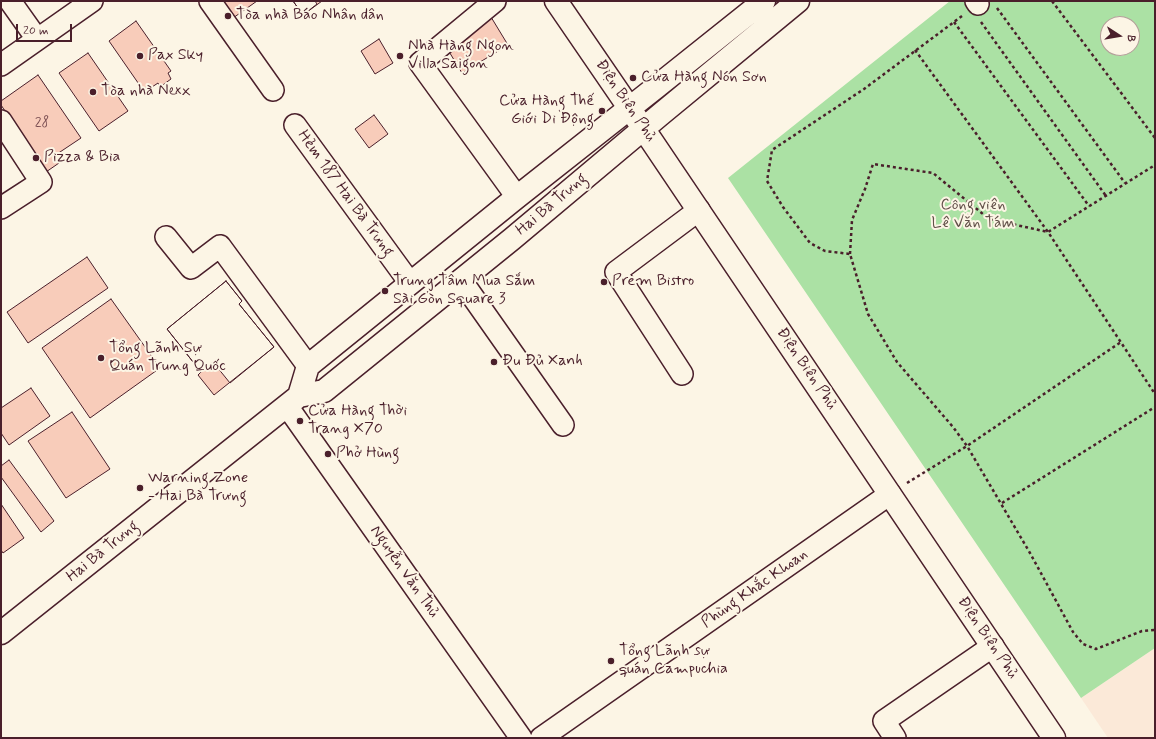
<!DOCTYPE html>
<html>
<head>
<meta charset="utf-8">
<style>
  body { margin:0 }
  #map { position:relative; width:1156px; height:739px; overflow:hidden; background:#fcf5e5; font-family:Mynerve,sans-serif }
  canvas { display:block }
  .frame { position:absolute; inset:0; border:2px solid #4a1f2b; pointer-events:none }
  .north { position:absolute; left:1100px; top:16px; width:40px; height:40px; box-sizing:border-box; background:#fcf5e5; border:1px solid #b59f9b; border-radius:50%; rotate:102deg; font-size:11px; font-weight:700; line-height:16px; text-align:center; color:#4a1f2b }
  .north::after { content:''; display:block; margin:auto; width:14px; height:18px; background:#4a1f2b; clip-path:polygon(50% 0,100% 100%,50% 72%,0 100%) }
  .scale { position:absolute; left:16px; top:24px; width:56px; height:18px; box-sizing:border-box; border:2px solid #4a1f2b; border-top:0; padding-left:5px; font-size:12px; line-height:14px; white-space:nowrap; color:#4a1f2b; -webkit-text-stroke:3px #fcf5e5; paint-order:stroke }
</style>
</head>
<body>
<div id="map">
<canvas width="1156" height="739"></canvas>
<div class="frame"></div>
<div class="north">B</div>
<div class="scale">20 m</div>
</div>
<script>
const context = document.querySelector('canvas').getContext('2d');
context.lineJoin = 'round';
function fillPath(path, color) { context.fillStyle = color; context.fill(path, 'evenodd'); }
const poly = rows => new Path2D(rows.map(r => 'M' + r).join(''));
function strokePath(path, color, width, dash) { context.strokeStyle = color; context.lineWidth = width; context.lineCap = dash ? 'butt' : 'round'; context.setLineDash(dash || []); context.stroke(path); }
function drawText(font, color, halo, rows, align = 'center') {
  context.font = font + ' Mynerve,sans-serif'; context.lineWidth = 4; context.setLineDash([]); context.textBaseline = 'middle'; context.strokeStyle = halo; context.fillStyle = color; for (const [text, x, y, turn = 0] of rows) {
    context.save(); context.translate(x, y); context.rotate((+turn || 0) * Math.PI / 180); context.textAlign = isNaN(turn) ? turn : align; if (halo) context.strokeText(text, 0, 0); context.fillText(text, 0, 0); context.restore();
  }
}
fillPath(poly([
  [1155,648,1155,738,1108,738,1081,698]
]), '#fbe9d8');
fillPath(poly([
  [950,1,1155,1,1155,648,1081,698,728,178],
  [1108,24,1132,24,1132,48,1108,48]
]), '#abe1a4');
const building = poly([
  [210,1,257,1,226,23,210,1],
  [293,1,322,1,303,15,293,1],
  [293,1,315,1,317,4,303,15,293,1],
  [491,17,508,45,462,73,445,45,491,17],
  [136,21,171,71,168,73,171,79,160,87,158,83,149,89,147,87,143,90,109,41,136,21],
  [379,39,393,63,375,74,361,51,379,39],
  [88,53,128,111,99,131,59,73,88,53],
  [38,75,81,138,54,156,59,163,46,172,1,105,1,101,38,75],
  [374,115,388,134,369,148,355,129,374,115],
  [87,257,108,288,28,343,7,312,87,257],
  [226,281,242,301,239,304,274,347,214,395,198,375,201,372,167,329,226,281],
  [226,281,242,301,239,304,274,347,230,383,213,362,201,372,167,329,226,281],
  [111,299,160,368,90,418,42,348,111,299],
  [31,388,50,416,9,445,1,433,1,408,31,388],
  [72,412,110,469,66,498,28,441,72,412],
  [9,460,54,521,41,532,1,477,1,466,9,460],
  [1,504,24,538,3,553,1,550,1,504]
]);
fillPath(building, '#f8ccba');
strokePath(building, '#4a1f2b', 1);
const minor = poly([
  [10,1,37,39],
  [210,1,273,90],
  [495,1,420,63,517,197],
  [976,1,978,4],
  [1,65,92,1],
  [1,121,41,182,1,208],
  [295,125,410,283],
  [166,237,191,268,220,246,308,366],
  [461,280,563,425],
  [682,374,616,272,699,210],
  [287,406,521,738],
  [541,738,890,494],
  [895,738,884,721,993,646]
]);
const major = poly([
  [556,1,643,128,1054,738],
  [299,396,308,366,517,197,655,88,764,1],
  [1,633,299,396,324,391,512,239,661,114,798,1]
]);
strokePath(minor, '#4a1f2b', 24);
strokePath(major, '#4a1f2b', 25);
strokePath(poly([
  [1052,1,1155,138],
  [997,8,1125,183],
  [962,16,864,89,772,150,767,181,783,207,810,243,825,251,850,254,868,314,897,362,953,427,967,446,1030,553,1073,632,1083,644,1096,649,1142,631,1155,630],
  [954,22,1089,206],
  [981,22,1106,196],
  [915,50,1048,232,1155,394],
  [850,254,852,220,865,189,873,164,933,173,989,219,1048,232,1155,165],
  [907,483,967,446,1121,342],
  [1002,503,1155,407]
]), '#4a1f2b', 2.5, [3, 3]);
strokePath(minor, '#fcf5e5', 21);
strokePath(major, '#fcf5e5', 22);
for (const [x, y, r, color] of [
  [228,16,4,"#4a1f2b"],
  [140,56,4,"#4a1f2b"],
  [400,56,4,"#4a1f2b"],
  [633,78,4,"#4a1f2b"],
  [93,92,4,"#4a1f2b"],
  [602,111,4,"#4a1f2b"],
  [36,158,4,"#4a1f2b"],
  [604,282,4,"#4a1f2b"],
  [385,291,4,"#4a1f2b"],
  [101,358,4,"#4a1f2b"],
  [494,362,4,"#4a1f2b"],
  [300,421,4,"#4a1f2b"],
  [328,454,4,"#4a1f2b"],
  [140,488,4,"#4a1f2b"],
  [611,661,4,"#4a1f2b"]
]) { const dot = new Path2D(); dot.arc(x, y, r, 0, 2 * Math.PI); context.fillStyle = color; context.fill(dot); strokePath(dot, '#fcf5e5', 1.5); }
drawText('14px', '#764a4f', null, [
  ["28",42,123]
]);
drawText('16px', '#4a1f2b', '#fcf5e5', [
  ["Tòa nhà Báo Nhân dân",236,16],
  ["Nhà Hàng Ngon",408,47],
  ["Villa Saigon",408,65],
  ["Pax Sky",148,56],
  ["Cửa Hàng Nón Sơn",641,78],
  ["Tòa nhà Nexx",101,92],
  ["Cửa Hàng Thế",594,102,"right"],
  ["Giới Di Động",594,120,"right"],
  ["Pizza & Bia",44,158],
  ["Trung Tâm Mua Sắm",393,282],
  ["Sài Gòn Square 3",393,300],
  ["Prem Bistro",612,282],
  ["Tổng Lãnh Sự",109,349],
  ["Quán Trung Quốc",109,367],
  ["Đu Đủ Xanh",502,362],
  ["Cửa Hàng Thời",308,412],
  ["Trang X70",308,430],
  ["Phở Hùng",336,454],
  ["Warning Zone",148,479],
  ["- Hai Bà Trưng",148,497],
  ["Tổng Lãnh sự",619,652],
  ["quán Campuchia",619,670]
], 'left');
drawText('16px', '#4a1f2b', '#fcf5e5', [
  ["Điện Biên Phủ",625,101,56],
  ["Hẻm 187 Hai Bà Trưng",345,194,54],
  ["Hai Bà Trưng",552,205,-40],
  ["Điện Biên Phủ",806,369,56],
  ["Hai Bà Trưng",103,552,-39],
  ["Nguyễn Văn Thủ",404,572,55],
  ["Phùng Khắc Khoan",755,589,-35],
  ["Điện Biên Phủ",987,638,56]
]);
drawText('16px', '#625049', '#fcf5e5', [
  ["Công viên",973,206],
  ["Lê Văn Tám",973,224]
]);
</script>
</body>
</html>
